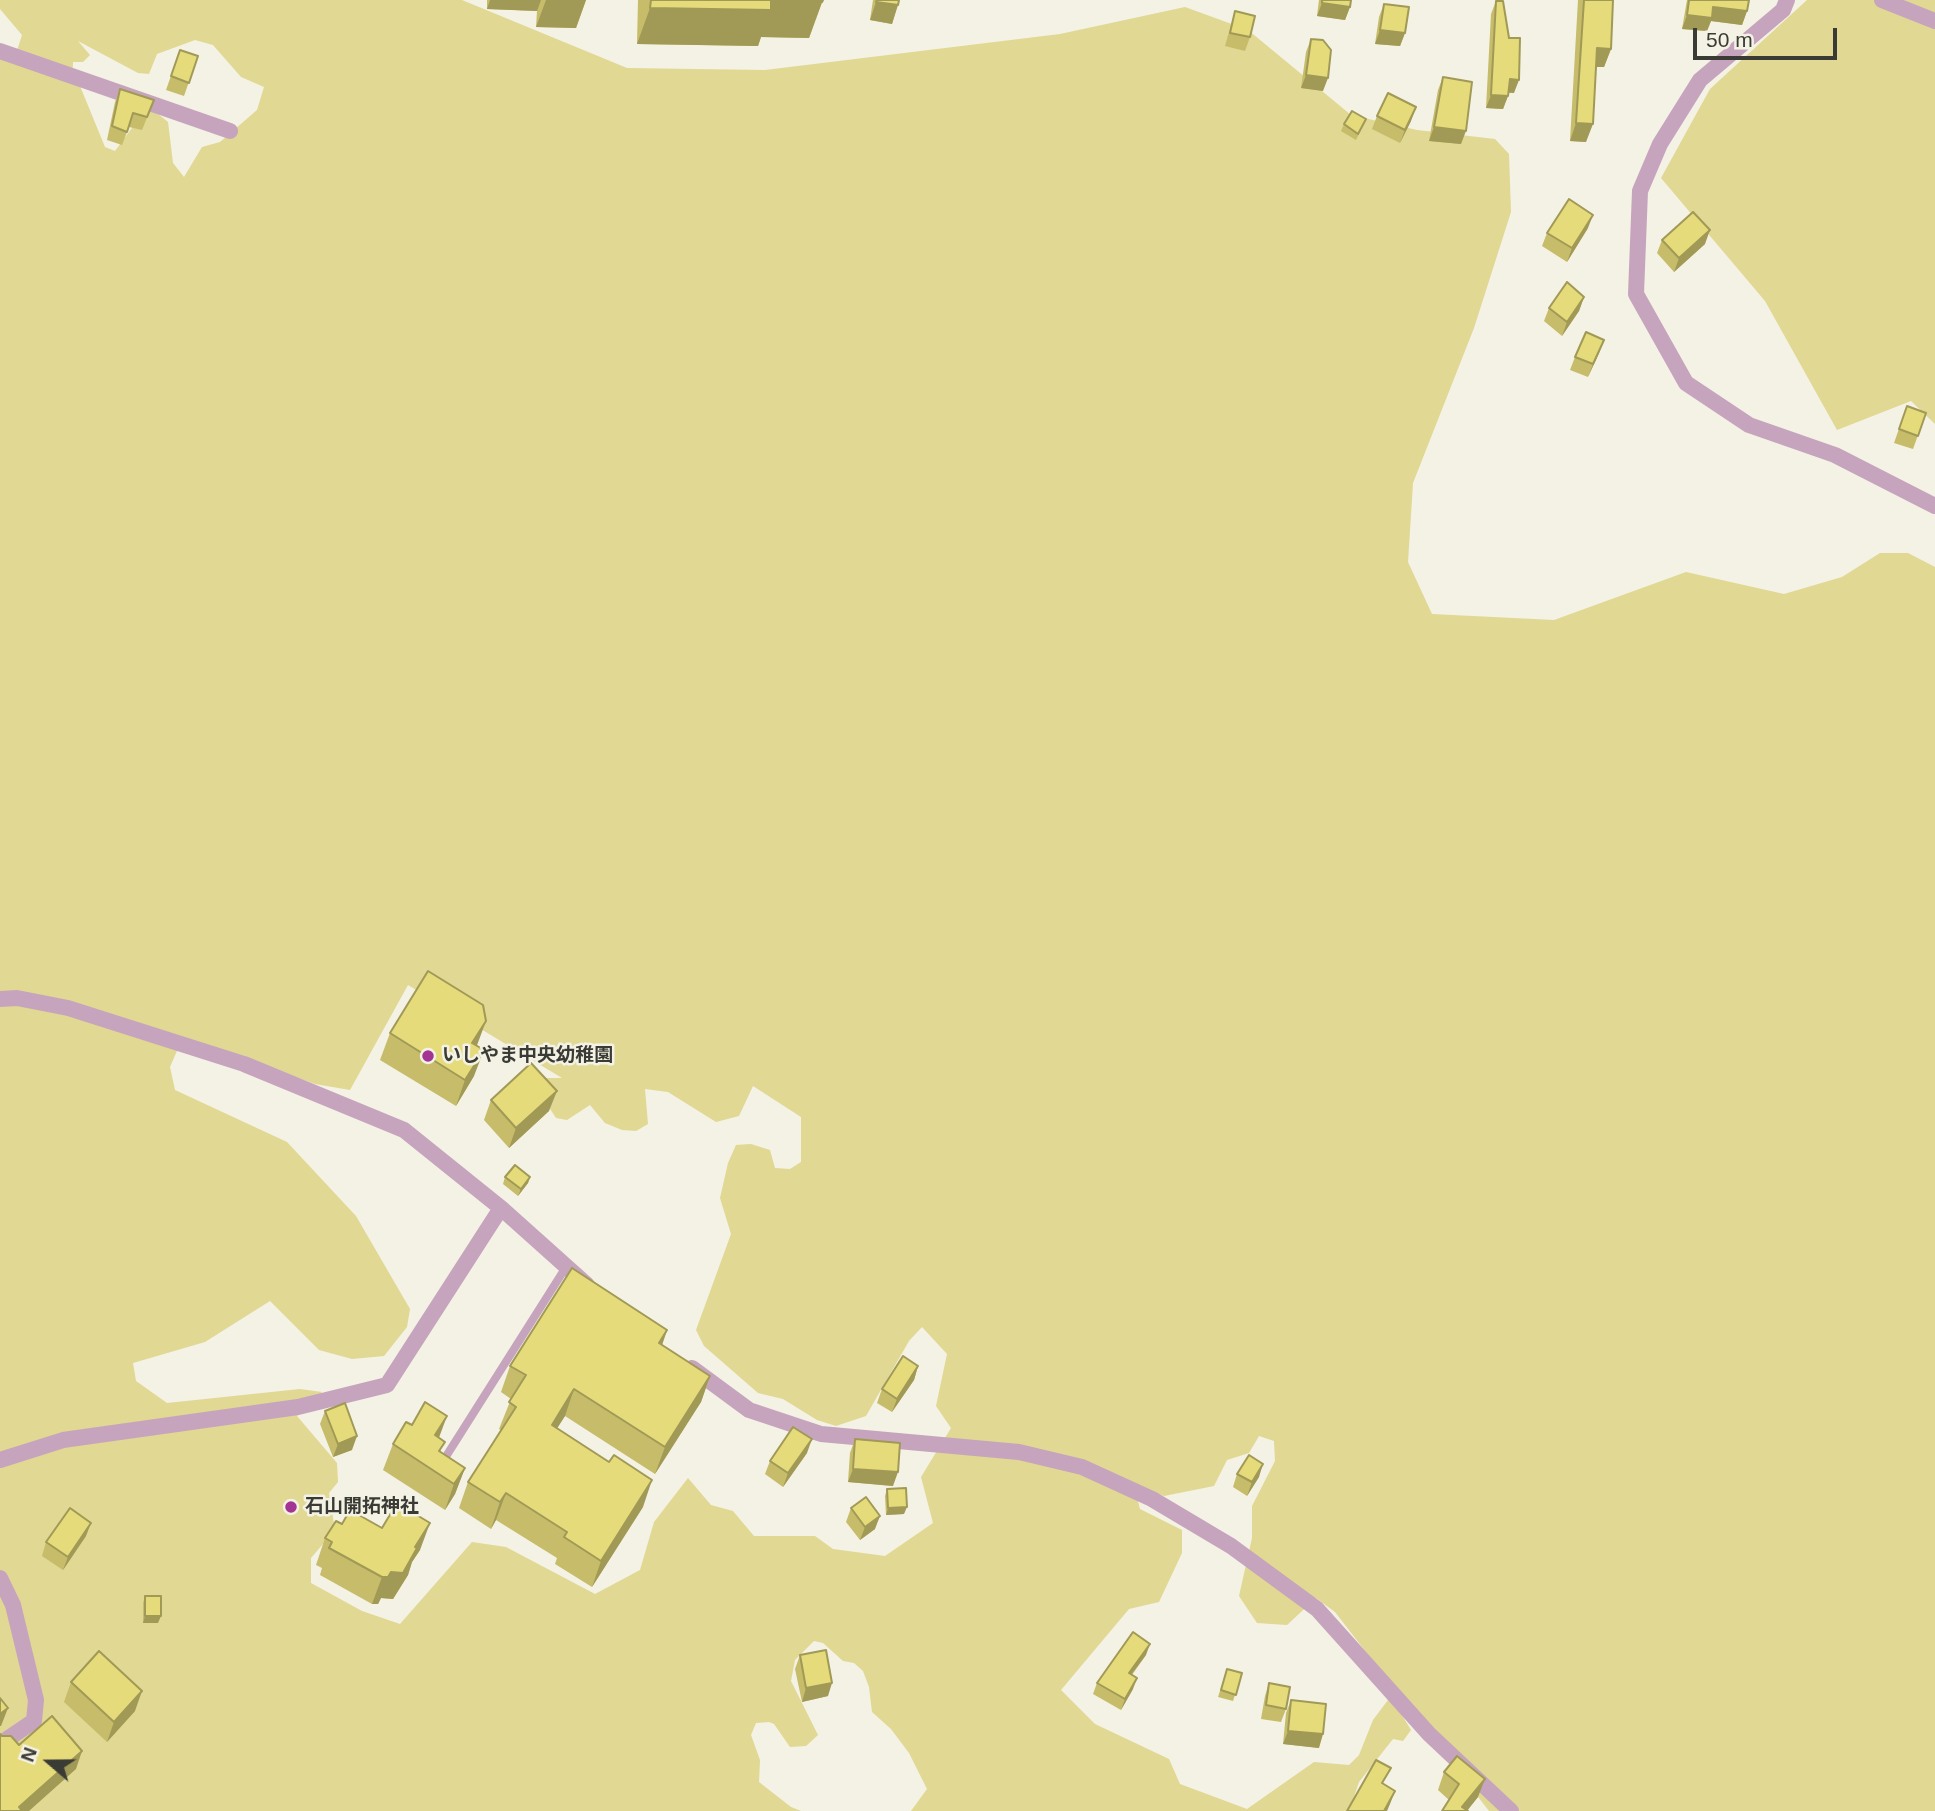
<!DOCTYPE html>
<html>
<head>
<meta charset="utf-8">
<style>
  body { margin:0 }
  #map { position:relative; width:1935px; height:1811px; overflow:hidden; background:#f3f2e4; font-family:Helvetica,sans-serif }
  canvas { display:block }
  .north { position:absolute; left:14px; top:1727px; width:70px; height:70px; -webkit-text-stroke:5px #f3f2e4; paint-order:stroke; rotate:290deg; font-size:19px; font-weight:700; line-height:28px; text-align:center; color:#3b3b35 }
  .north::after { content:''; display:block; margin:auto; width:24px; height:32px; background:#3b3b35; clip-path:polygon(50% 0,100% 100%,50% 72%,0 100%) }
  .scale { position:absolute; left:1693px; top:28px; width:144px; height:32px; box-sizing:border-box; border:4px solid #3b3b35; border-top:0; padding-left:9px; font-size:21px; line-height:24px; white-space:nowrap; color:#3b3b35; -webkit-text-stroke:5px #f3f2e4; paint-order:stroke }
</style>
</head>
<body>
<div id="map">
<canvas width="1935" height="1811"></canvas>
<div class="north">N</div>
<div class="scale">50 m</div>
</div>
<script>
const context = document.querySelector('canvas').getContext('2d');
context.lineJoin = 'round';
function fillPath(path, color) { context.fillStyle = color; context.fill(path, 'evenodd'); }
const poly = rows => new Path2D(rows.map(r => 'M' + r).join(''));
function strokePath(path, color, width, dash) { context.strokeStyle = color; context.lineWidth = width; context.lineCap = dash ? 'butt' : 'round'; context.setLineDash(dash || []); context.stroke(path); }
function drawText(font, color, halo, rows, align = 'center') {
  context.font = font + ' Helvetica,"Noto Sans JP",sans-serif'; context.lineWidth = 5; context.setLineDash([]); context.textBaseline = 'middle'; context.strokeStyle = halo; context.fillStyle = color; for (const [text, x, y, turn = 0] of rows) {
    context.save(); context.translate(x, y); context.rotate((+turn || 0) * Math.PI / 180); context.textAlign = isNaN(turn) ? turn : align; if (halo) context.strokeText(text, 0, 0); context.fillText(text, 0, 0); context.restore();
  }
}
fillPath(poly([
  [0,0,462,0,627,68,765,70,1060,34,1185,7,1248,30,1351,115,1417,130,1495,139,1509,154,1511,212,1474,328,1413,483,1408,562,1432,614,1554,620,1686,572,1784,594,1842,577,1880,553,1908,553,1935,567,1935,1811,1489,1811,1335,1612,1316,1598,1287,1625,1257,1623,1239,1596,1252,1538,1252,1506,1275,1461,1274,1441,1259,1436,1249,1453,1227,1460,1214,1486,1164,1496,1133,1483,1140,1509,1182,1530,1182,1553,1159,1602,1129,1609,1061,1690,1095,1724,1169,1759,1180,1784,1247,1809,1314,1762,1349,1765,1359,1755,1373,1720,1388,1700,1395,1704,1411,1730,1403,1741,1393,1739,1359,1782,1349,1811,911,1811,927,1789,909,1753,891,1729,872,1712,869,1687,863,1671,854,1663,843,1661,823,1643,814,1641,795,1660,791,1681,818,1735,806,1746,790,1747,774,1724,769,1722,756,1723,751,1735,760,1760,759,1782,791,1807,801,1811,0,1811,0,56,15,57,22,35,0,9],
  [195,40,213,45,241,77,264,87,257,110,220,142,202,147,184,177,173,163,168,122,148,106,115,151,105,147,80,86,72,82,73,62,83,62,90,55,78,41,138,73,149,74,157,54],
  [408,985,562,1078,546,1078,539,1092,556,1118,567,1120,590,1105,605,1123,622,1130,636,1131,648,1124,645,1089,668,1092,716,1122,739,1116,753,1086,801,1117,801,1162,790,1169,775,1168,770,1150,751,1144,736,1145,728,1163,720,1198,731,1234,696,1330,704,1346,758,1393,783,1399,817,1420,836,1426,866,1416,909,1341,922,1327,947,1354,936,1406,951,1428,921,1477,933,1523,885,1556,833,1549,815,1536,754,1536,733,1511,711,1505,688,1478,654,1522,640,1570,595,1594,506,1547,472,1542,400,1624,362,1611,311,1583,311,1558,335,1530,329,1493,338,1482,337,1463,297,1416,322,1392,300,1389,167,1403,136,1381,133,1363,205,1342,270,1301,319,1350,352,1359,384,1356,407,1327,410,1309,356,1216,287,1142,175,1090,170,1067,183,1037,315,1084,350,1090],
  [1807,0,1935,0,1935,424,1911,401,1837,430,1765,301,1661,178,1710,89]
]), '#e0d893');
strokePath(poly([
  [445,1458,566,1267]
]), '#c6a4be', 8);
strokePath(poly([
  [1787,0,1783,10,1700,80,1660,144,1640,191,1636,294,1686,383,1749,425,1835,455,1935,506],
  [1882,0,1935,21],
  [0,51,230,131],
  [0,999,17,998,68,1008,244,1064,404,1130,501,1208,587,1285],
  [692,1368,749,1410,821,1434,1019,1452,1082,1467,1152,1499,1231,1546,1317,1609,1429,1734,1511,1811],
  [0,1460,63,1440,298,1407,387,1385,501,1208],
  [0,1578,13,1605,36,1700,34,1721,0,1744]
]), '#c6a4be', 16);
fillPath(poly([
  [487,0,586,0,576,28,536,27,537,11,487,9],
  [638,0,823,0,809,38,761,37,758,46,637,44],
  [873,0,899,0,892,24,870,20],
  [1319,0,1351,0,1350,7,1345,20,1317,16],
  [1578,0,1613,0,1611,49,1604,67,1596,67,1586,142,1570,141],
  [1687,0,1749,0,1747,11,1742,25,1711,21,1707,31,1682,29],
  [1496,1,1514,93,1509,93,1503,109,1486,108,1491,14],
  [1384,4,1405,33,1400,46,1375,44,1379,17],
  [1235,11,1250,37,1245,51,1225,46],
  [1311,39,1323,91,1301,88,1306,52],
  [180,50,198,56,184,96,166,90],
  [1443,77,1461,144,1429,141,1438,90],
  [120,89,154,100,142,130,129,127,122,145,107,140,115,102],
  [1377,116,1411,121,1400,143,1372,129],
  [1366,119,1356,140,1341,131,1344,124],
  [1588,228,1567,262,1542,246,1547,233],
  [1662,240,1705,244,1674,272,1657,253],
  [1584,297,1579,311,1562,336,1544,321,1549,308],
  [1599,353,1588,377,1570,370,1575,357],
  [1907,406,1926,413,1913,449,1894,443],
  [390,1033,477,1046,474,1076,456,1106,380,1060],
  [491,1100,549,1111,509,1148,484,1120],
  [505,1177,530,1177,528,1183,518,1196,503,1184],
  [667,1330,662,1345,710,1376,701,1402,655,1474,565,1416,557,1428,643,1507,592,1587,555,1564,557,1558,496,1520,491,1529,459,1508,468,1482,501,1430,499,1429,511,1399,501,1392,510,1366],
  [918,1366,914,1380,892,1412,877,1403,882,1389],
  [325,1411,352,1450,333,1457,320,1424],
  [412,1425,439,1438,441,1453,465,1468,455,1494,445,1510,383,1470,393,1444],
  [855,1439,893,1486,848,1482,850,1453],
  [807,1453,783,1487,765,1474,770,1461],
  [1237,1474,1259,1477,1247,1496,1233,1487],
  [887,1489,904,1514,886,1515,885,1496],
  [851,1508,875,1529,860,1540,846,1522],
  [342,1524,420,1550,412,1562,408,1575,393,1599,381,1598,378,1604,372,1604,320,1575,322,1568,316,1565,325,1538],
  [86,1536,63,1570,42,1556,46,1542],
  [145,1596,158,1623,143,1623,143,1603],
  [800,1655,828,1696,802,1702,795,1669],
  [1146,1655,1132,1675,1133,1689,1121,1710,1093,1694,1097,1683],
  [1227,1669,1242,1673,1233,1701,1218,1697],
  [71,1682,135,1711,107,1742,64,1702],
  [1269,1683,1286,1709,1281,1722,1261,1719,1265,1696],
  [1291,1700,1319,1748,1283,1744,1286,1713],
  [1444,1772,1478,1797,1467,1810,1449,1800,1438,1790]
]), '#c6bc6a');
fillPath(poly([
  [490,0,541,0,537,11,487,9],
  [546,0,586,0,576,28,536,27],
  [771,1,822,2,809,38,761,37,758,46,637,44,650,8],
  [876,2,898,5,892,24,870,20],
  [1322,3,1350,7,1345,20,1317,16],
  [1713,7,1747,11,1742,25,1711,21,1707,31,1682,29,1687,15],
  [1380,30,1405,33,1400,46,1375,44],
  [1597,48,1611,49,1604,67,1590,67],
  [1306,75,1328,78,1323,91,1301,88],
  [1510,79,1519,80,1514,93,1505,92],
  [1491,95,1508,96,1503,109,1486,108],
  [1416,107,1411,121,1400,143,1405,130],
  [1576,123,1593,124,1586,142,1570,141],
  [1434,127,1466,131,1461,144,1429,141],
  [1593,215,1588,228,1567,262,1572,248],
  [1710,230,1705,244,1674,272,1679,258],
  [1584,297,1579,311,1562,336,1567,322],
  [1604,340,1599,353,1588,377,1593,364],
  [486,1021,476,1048,472,1043],
  [484,1050,474,1076,456,1106,465,1080],
  [557,1091,549,1111,509,1148,516,1128],
  [530,1177,528,1183,518,1196,521,1189],
  [667,1330,658,1357,659,1343],
  [918,1366,914,1380,892,1412,897,1399],
  [710,1376,701,1402,655,1474,665,1447],
  [574,1389,565,1416,542,1452,552,1425],
  [447,1416,437,1443,435,1435],
  [357,1436,352,1450,333,1457,338,1444],
  [812,1439,807,1453,783,1487,788,1473],
  [1263,1464,1259,1477,1247,1496,1252,1482],
  [465,1468,455,1494,445,1510,454,1484],
  [853,1469,898,1472,893,1486,848,1482],
  [652,1480,643,1507,592,1587,601,1561],
  [506,1493,496,1520,491,1529,500,1502],
  [907,1507,904,1514,886,1515,888,1508],
  [880,1516,875,1529,860,1540,865,1527],
  [91,1523,86,1536,63,1570,68,1557],
  [430,1523,420,1550,412,1562,408,1575,393,1599,381,1598,378,1604,372,1604,382,1577,391,1572,415,1547],
  [145,1616,161,1616,158,1623,143,1623],
  [1150,1644,1146,1655,1124,1684,1129,1673],
  [1137,1678,1133,1689,1121,1710,1125,1699],
  [832,1683,828,1696,802,1702,806,1688],
  [142,1691,135,1711,107,1742,114,1722],
  [8,1708,1,1726,0,1726,0,1714],
  [1288,1731,1323,1734,1319,1748,1283,1744],
  [82,1751,76,1769,29,1811,18,1811,19,1807],
  [1485,1779,1478,1797,1467,1811,1462,1807],
  [1395,1791,1390,1804,1387,1811,1384,1811]
]), '#a19956');
const building = poly([
  [651,0,823,0,822,2,771,1,771,10,650,8,651,0],
  [877,0,899,0,898,5,876,2,877,0],
  [1322,0,1351,0,1350,7,1322,3,1322,0],
  [1584,0,1613,0,1611,49,1597,48,1593,124,1576,123,1584,0],
  [1689,0,1749,0,1747,11,1713,7,1712,18,1687,15,1689,0],
  [1496,1,1503,1,1509,38,1520,38,1519,80,1510,79,1508,96,1491,95,1496,1],
  [1384,4,1409,7,1405,33,1380,30,1384,4],
  [1235,11,1255,16,1250,37,1230,33,1235,11],
  [1311,39,1323,40,1331,50,1328,78,1306,75,1311,39],
  [180,50,198,56,189,83,171,76,180,50],
  [1443,77,1472,82,1466,131,1434,127,1443,77],
  [120,89,154,100,147,117,133,113,127,132,112,126,120,89],
  [1388,93,1416,107,1405,130,1377,116,1388,93],
  [1352,111,1366,119,1358,134,1344,124,1352,111],
  [1569,199,1593,215,1572,248,1547,233,1569,199],
  [1693,212,1710,230,1679,258,1662,240,1693,212],
  [1567,282,1584,297,1567,322,1549,308,1567,282],
  [1586,332,1604,340,1593,364,1575,357,1586,332],
  [1907,406,1926,413,1918,436,1899,429,1907,406],
  [428,971,483,1005,486,1021,472,1043,484,1050,465,1080,390,1033,428,971],
  [531,1063,557,1091,516,1128,491,1100,531,1063],
  [515,1165,530,1177,521,1189,505,1177,515,1165],
  [572,1268,667,1330,659,1343,710,1376,665,1447,574,1389,552,1425,609,1462,614,1455,652,1480,601,1561,564,1537,567,1532,506,1493,500,1502,468,1482,516,1407,509,1402,526,1375,510,1366,572,1268],
  [903,1356,918,1366,897,1399,882,1389,903,1356],
  [425,1402,447,1416,435,1435,445,1442,439,1451,465,1468,454,1484,393,1444,406,1422,412,1425,425,1402],
  [345,1403,357,1436,338,1444,325,1411,345,1403],
  [793,1427,812,1439,788,1473,770,1461,793,1427],
  [855,1439,900,1443,898,1472,853,1469,855,1439],
  [1249,1455,1263,1464,1252,1482,1237,1474,1249,1455],
  [906,1488,907,1507,888,1508,887,1489,906,1488],
  [866,1497,880,1516,865,1527,851,1508,866,1497],
  [397,1503,430,1523,415,1547,417,1548,403,1573,391,1572,388,1577,382,1577,329,1548,332,1542,325,1538,336,1521,342,1524,350,1510,382,1528,397,1503],
  [70,1508,91,1523,68,1557,46,1542,70,1508],
  [145,1596,161,1596,161,1616,145,1616,145,1596],
  [1133,1632,1150,1644,1129,1673,1137,1678,1125,1699,1097,1683,1133,1632],
  [826,1650,832,1683,806,1688,800,1655,826,1650],
  [99,1651,142,1691,114,1722,71,1682,99,1651],
  [1227,1669,1242,1673,1236,1695,1221,1690,1227,1669],
  [1269,1683,1290,1687,1286,1709,1266,1705,1269,1683],
  [0,1698,8,1708,0,1714,0,1698],
  [1291,1700,1326,1704,1323,1734,1288,1731,1291,1700],
  [52,1716,82,1751,19,1807,22,1811,0,1811,0,1734,2,1736,11,1736,19,1745,52,1716],
  [1457,1756,1485,1779,1462,1807,1468,1811,1442,1811,1459,1784,1444,1772,1457,1756],
  [1376,1760,1391,1768,1382,1783,1395,1791,1384,1811,1347,1811,1376,1760]
]);
fillPath(building, '#e6db7b');
strokePath(building, '#a19956', 2);
for (const [x, y, r, color] of [
  [428,1056,7,"#a33493"],
  [291,1507,7,"#a33493"]
]) { const dot = new Path2D(); dot.arc(x, y, r, 0, 2 * Math.PI); context.fillStyle = color; context.fill(dot); strokePath(dot, '#f3f2e4', 2.5); }
drawText('bold 19px', '#3b3b35', '#f3f2e4', [
  ["いしやま中央幼稚園",442,1056],
  ["石山開拓神社",305,1507]
], 'left');
</script>
</body>
</html>
